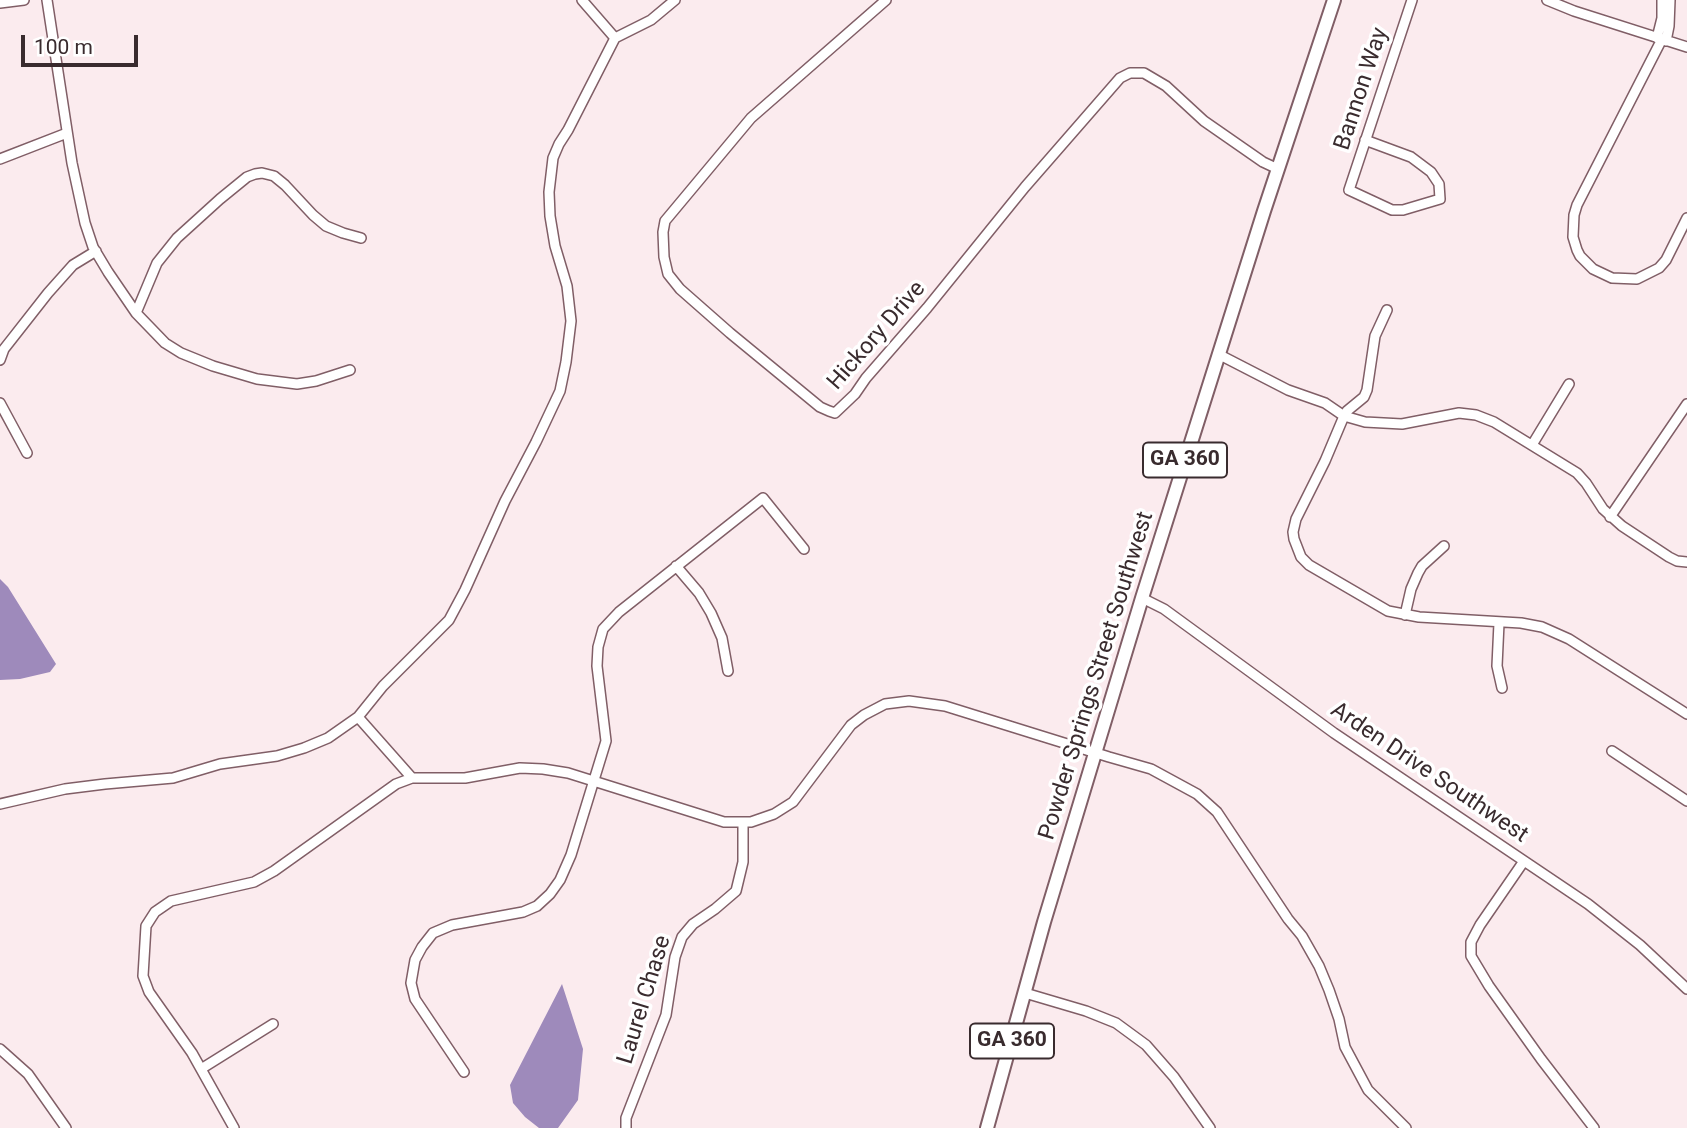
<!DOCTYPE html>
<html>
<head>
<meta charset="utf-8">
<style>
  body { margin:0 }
  #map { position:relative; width:1687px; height:1128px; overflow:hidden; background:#fbebee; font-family:Roboto,sans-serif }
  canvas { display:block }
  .scale { position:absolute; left:21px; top:35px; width:117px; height:32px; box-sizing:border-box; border:4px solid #392b2e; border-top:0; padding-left:9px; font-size:21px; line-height:24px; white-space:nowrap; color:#392b2e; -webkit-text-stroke:5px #fff; paint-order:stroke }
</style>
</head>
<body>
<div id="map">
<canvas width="1687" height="1128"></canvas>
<div class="scale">100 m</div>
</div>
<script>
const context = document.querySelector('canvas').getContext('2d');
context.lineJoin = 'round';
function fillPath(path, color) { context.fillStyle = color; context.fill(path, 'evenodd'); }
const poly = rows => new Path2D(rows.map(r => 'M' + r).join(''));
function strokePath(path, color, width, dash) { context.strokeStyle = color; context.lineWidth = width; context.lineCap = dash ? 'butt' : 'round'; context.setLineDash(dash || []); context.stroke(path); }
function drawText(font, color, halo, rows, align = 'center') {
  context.font = font + ' Roboto,sans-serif'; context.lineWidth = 7; context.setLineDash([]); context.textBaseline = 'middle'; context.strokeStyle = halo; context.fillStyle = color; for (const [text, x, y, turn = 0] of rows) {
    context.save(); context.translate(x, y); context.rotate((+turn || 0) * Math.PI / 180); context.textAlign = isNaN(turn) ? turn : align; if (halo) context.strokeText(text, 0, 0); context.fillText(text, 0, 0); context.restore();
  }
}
fillPath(poly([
  [0,579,8,587,56,664,50,672,20,679,0,680],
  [562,984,583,1049,578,1100,558,1128,539,1128,525,1117,513,1103,510,1085]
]), '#9e8abb');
const minor = poly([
  [47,0,72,163,85,223,93,247,108,272,136,313,165,343,181,353,213,366,257,379,297,384,316,381,350,370],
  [582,0,615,38],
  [886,0,751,118,665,221,663,232,664,257,668,274,680,289,730,333,803,393,820,407,829,411,835,413,855,394,866,378,927,308,1025,187,1120,78,1130,73,1144,73,1166,86,1204,121,1263,162,1278,169],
  [1547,0,1574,11,1687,47],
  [0,3,24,0],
  [1657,38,1662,18,1662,0],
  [1662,39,1577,205,1574,215,1573,237,1577,250,1580,256,1593,269,1612,278,1637,279,1659,268,1666,260,1687,218],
  [1666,41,1669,26,1670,0],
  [1365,140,1411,157,1431,172,1439,184,1440,199,1403,210,1392,210,1349,190,1412,0],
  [0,159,67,133],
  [1387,310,1375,336,1367,390,1364,397,1347,411,1344,416,1325,461,1296,519,1293,532,1294,539,1301,557,1309,565,1388,611,1419,617,1521,623,1542,627,1569,639,1687,714],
  [136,313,157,263,177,238,220,199,247,177,255,174,262,173,274,176,285,185,313,215,326,226,343,233,361,238],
  [1218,354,1288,390,1325,403,1344,416,1365,422,1402,424,1459,413,1476,415,1494,422,1577,473,1586,483,1603,509,1622,526,1669,557,1677,561,1687,562],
  [0,360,4,349,48,293,73,265,96,251],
  [0,403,27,453],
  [1532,445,1569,384],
  [1610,517,1687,404],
  [676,566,699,593,711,613,722,638,728,671],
  [1142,598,1164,609,1334,733,1588,904,1640,945,1687,989],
  [1405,615,1411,589,1418,573,1422,566,1444,546],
  [1499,623,1497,666,1502,688],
  [358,717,412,778,465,778,520,768,543,769,568,773,724,822,751,822,774,814,793,802,851,725,864,715,885,704,909,701,945,706,1109,757,1151,769,1197,794,1217,812,1288,919,1302,936,1319,966,1329,990,1339,1019,1345,1047,1368,1090,1406,1128],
  [1612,751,1687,801],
  [0,804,65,789,105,784,173,778,220,764,277,756,304,748,328,738,358,717,383,686,449,620,465,590,505,501,536,442,560,391,566,362,571,321,567,286,555,246,550,216,549,192,553,158,559,144,568,130,615,38,651,20,675,0],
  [1524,861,1480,925,1471,942,1471,956,1489,986,1541,1059,1594,1128],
  [1025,993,1086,1011,1116,1023,1146,1045,1174,1077,1210,1128],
  [0,1049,28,1074,66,1128],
  [201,1069,273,1024],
  [464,1072,415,999,411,983,415,960,422,947,433,933,452,925,523,912,537,906,550,894,560,880,571,855,606,741,597,666,598,647,603,629,619,612,763,498,804,549],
  [234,1128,192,1053,149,992,143,976,146,926,155,912,171,901,254,882,274,871,396,784,412,778],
  [626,1128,626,1118,666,1015,675,957,682,937,693,924,715,909,736,891,743,862,743,822]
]);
const major = poly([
  [987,1128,1044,922,1142,598,1264,211,1334,0]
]);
strokePath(minor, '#805e66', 12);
strokePath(major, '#805e66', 16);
strokePath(minor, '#fff', 9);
strokePath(major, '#fff', 12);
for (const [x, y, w] of [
  [1185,460,84],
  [1012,1041,84]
]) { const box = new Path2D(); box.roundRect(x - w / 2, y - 17.5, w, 35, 5); context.fillStyle = '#fff'; context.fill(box); strokePath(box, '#392b2e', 2); }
drawText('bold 21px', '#392b2e', null, [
  ["GA 360",1185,460],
  ["GA 360",1012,1041]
]);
drawText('23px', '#392b2e', '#fff', [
  ["Bannon Way",1362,89,-72],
  ["Hickory Drive",877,336,-49],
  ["Powder Springs Street Southwest",1097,676,-73],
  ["Arden Drive Southwest",1429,773,34],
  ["Laurel Chase",645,1000,-73]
]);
</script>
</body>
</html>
